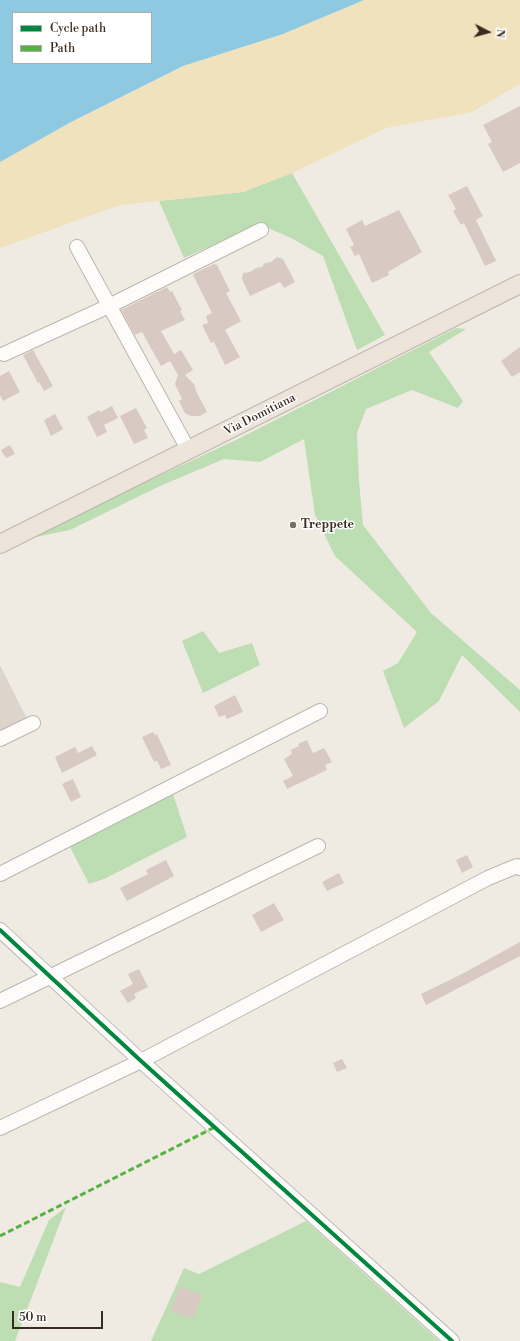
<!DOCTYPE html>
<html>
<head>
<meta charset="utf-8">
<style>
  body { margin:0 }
  #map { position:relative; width:520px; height:1341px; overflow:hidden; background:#f0ebe2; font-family:"Libre Bodoni",serif }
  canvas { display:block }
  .legend { position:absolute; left:12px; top:12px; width:140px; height:52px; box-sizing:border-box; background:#fff; border:1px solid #b1aaa5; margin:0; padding:5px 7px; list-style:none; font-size:12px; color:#3b2a1e }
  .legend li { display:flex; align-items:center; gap:8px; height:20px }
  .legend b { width:20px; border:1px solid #b1aaa5 }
  .north { position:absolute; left:468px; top:12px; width:40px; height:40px; -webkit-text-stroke:3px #fff; paint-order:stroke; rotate:96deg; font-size:11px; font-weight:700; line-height:16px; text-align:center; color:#3b2a1e }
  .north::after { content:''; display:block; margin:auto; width:14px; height:18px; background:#3b2a1e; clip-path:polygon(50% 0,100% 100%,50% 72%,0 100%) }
  .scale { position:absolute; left:12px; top:1311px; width:91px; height:18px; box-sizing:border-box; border:2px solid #3b2a1e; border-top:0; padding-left:5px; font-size:12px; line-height:14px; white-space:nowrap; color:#3b2a1e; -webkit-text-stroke:3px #fff; paint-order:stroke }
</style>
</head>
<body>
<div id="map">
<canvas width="520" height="1341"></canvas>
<ul class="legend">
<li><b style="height:5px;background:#00873e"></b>Cycle path</li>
<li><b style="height:5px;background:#57b245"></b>Path</li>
</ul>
<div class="north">N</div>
<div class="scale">50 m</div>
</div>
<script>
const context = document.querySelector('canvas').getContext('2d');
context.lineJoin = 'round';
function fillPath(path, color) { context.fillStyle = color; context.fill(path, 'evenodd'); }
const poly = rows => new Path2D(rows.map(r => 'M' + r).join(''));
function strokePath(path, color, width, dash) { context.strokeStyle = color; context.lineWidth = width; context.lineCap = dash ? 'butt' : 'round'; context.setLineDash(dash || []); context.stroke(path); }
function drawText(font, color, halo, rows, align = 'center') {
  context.font = font + ' "Libre Bodoni",serif'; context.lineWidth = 3; context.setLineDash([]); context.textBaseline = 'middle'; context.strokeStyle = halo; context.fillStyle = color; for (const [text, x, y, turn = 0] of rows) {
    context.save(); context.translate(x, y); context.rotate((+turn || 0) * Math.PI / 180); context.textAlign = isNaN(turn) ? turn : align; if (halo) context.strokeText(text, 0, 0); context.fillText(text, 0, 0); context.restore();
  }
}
fillPath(poly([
  [0,665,27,719,0,732]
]), '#ddd4cb');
fillPath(poly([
  [292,173,385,335,357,350,323,256,291,238,259,224,184,258,159,201,243,192],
  [456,328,466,329,429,352,463,401,458,408,412,390,366,409,357,433,359,481,363,525,431,613,520,690,520,712,462,655,439,701,404,728,383,671,398,663,417,632,335,556,315,515,304,439,260,462,224,459,160,486,70,530,36,537,94,506,240,438],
  [203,631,219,653,252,643,260,665,203,693,182,641],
  [172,791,187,837,104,879,89,884,69,845],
  [66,1207,15,1341,0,1341,0,1282,20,1287,49,1220],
  [306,1221,439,1341,151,1341,184,1268,199,1274]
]), '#bcdeb2');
fillPath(poly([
  [364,0,520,0,520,84,472,112,386,128,292,173,243,192,120,205,0,248,0,162,71,122,183,66,283,34]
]), '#efe2bd');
fillPath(poly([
  [0,0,364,0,283,34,183,66,71,122,0,162],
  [13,13,151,13,151,63,13,63]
]), '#8dc9e1');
fillPath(poly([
  [520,106,520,163,503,172,488,144,492,142,483,125],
  [467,186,483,216,476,220,496,261,485,266,464,223,461,225,453,211,456,209,448,195],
  [399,210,422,252,388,272,389,275,372,283,359,254,355,256,350,247,354,245,346,229,362,220,365,226],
  [277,257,283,259,295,282,284,288,280,282,250,296,242,279,243,273,250,272,256,268,262,267,265,263,271,262],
  [214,264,217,265,230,291,226,293,241,321,225,330,240,357,225,365,214,342,211,343,202,325,208,323,206,316,212,313,193,275,195,273],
  [167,287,170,292,172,291,182,310,180,311,185,320,161,331,174,354,181,350,193,370,185,375,194,384,196,391,207,412,200,416,191,416,185,413,179,401,182,399,175,384,178,375,170,361,161,366,142,332,135,335,121,310],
  [520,347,520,372,512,377,501,361],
  [33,350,53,386,44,391,39,382,38,383,23,355],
  [9,371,20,392,3,401,0,395,0,376],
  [112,406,118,418,104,425,107,432,97,437,87,417,99,410,100,412],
  [136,408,147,428,144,430,148,438,134,444,120,416],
  [55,414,63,429,51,436,44,420],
  [10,445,15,454,6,458,1,450],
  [235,695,243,712,227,719,225,715,219,717,214,706],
  [153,732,155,735,157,734,171,765,161,769,157,761,154,762,142,737],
  [307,740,313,753,324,748,332,762,325,765,327,770,287,789,283,781,293,776,284,759,292,754,291,750,299,746,298,744],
  [92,746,97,755,62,773,55,757,75,747,78,753],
  [73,779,81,797,71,802,62,784],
  [467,855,473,867,462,873,456,860],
  [166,860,174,876,127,901,120,888,148,874,146,870],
  [339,873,344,883,327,891,322,882],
  [274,903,284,920,261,932,252,915],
  [520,942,520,956,426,1005,421,994,462,974],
  [139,969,148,987,134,994,136,998,128,1003,120,991,133,984,128,974],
  [342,1059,347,1068,337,1072,333,1063],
  [180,1287,202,1295,193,1319,170,1311]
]), '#d9c9c3');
const minor = poly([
  [77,247,189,451],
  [4,354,109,306,261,230],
  [0,739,33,723],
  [0,874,320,711],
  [0,930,141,1061,452,1341],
  [0,1001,318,846],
  [0,1128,141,1061,488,878,517,866,520,868]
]);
const major = poly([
  [0,544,520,284]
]);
strokePath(minor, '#bbb6af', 16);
strokePath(major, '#bbb6af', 20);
strokePath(minor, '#fdfcfb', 14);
strokePath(major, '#ede4da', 18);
strokePath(poly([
  [0,1236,215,1127]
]), '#57b245', 3, [6, 3]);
strokePath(poly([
  [0,930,141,1061,452,1341]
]), '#00873e', 4);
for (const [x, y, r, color] of [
  [293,525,4,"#7a6e63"]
]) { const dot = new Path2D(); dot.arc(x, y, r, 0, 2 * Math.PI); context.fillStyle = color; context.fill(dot); strokePath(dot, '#fff', 1.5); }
drawText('12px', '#3b2a1e', '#fff', [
  ["Via Domitiana",260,415,-27]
]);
drawText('bold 12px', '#3b2a1e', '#fff', [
  ["Treppete",301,525]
], 'left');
</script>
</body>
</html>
